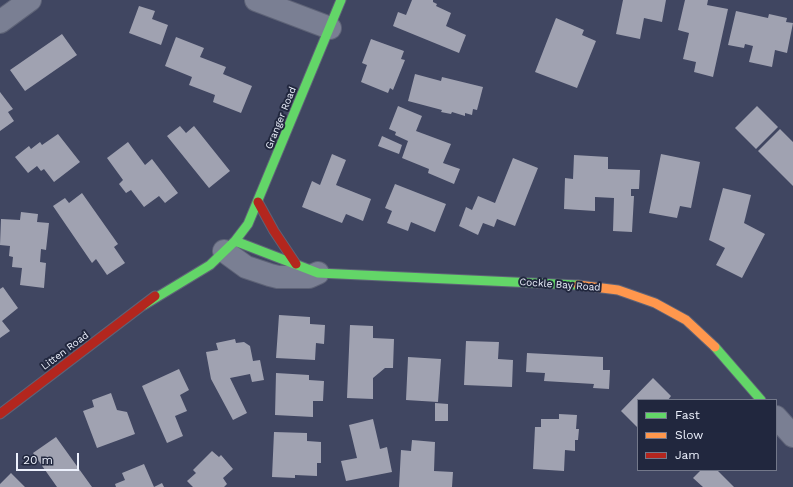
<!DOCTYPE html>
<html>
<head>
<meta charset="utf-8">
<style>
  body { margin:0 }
  #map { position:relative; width:793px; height:487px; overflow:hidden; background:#404661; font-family:"Work Sans",sans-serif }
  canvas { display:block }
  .legend { position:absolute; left:637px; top:399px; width:140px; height:72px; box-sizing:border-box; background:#21273e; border:1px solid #73788a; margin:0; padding:5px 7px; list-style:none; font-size:12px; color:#edf1fd }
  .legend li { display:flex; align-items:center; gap:8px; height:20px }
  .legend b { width:20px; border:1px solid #73788a }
  .scale { position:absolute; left:16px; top:453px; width:63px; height:18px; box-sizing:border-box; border:2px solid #edf1fd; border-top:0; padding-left:5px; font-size:12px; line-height:14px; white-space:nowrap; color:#edf1fd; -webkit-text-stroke:3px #21273e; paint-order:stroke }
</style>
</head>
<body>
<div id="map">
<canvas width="793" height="487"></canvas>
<ul class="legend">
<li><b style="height:5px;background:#63d668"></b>Fast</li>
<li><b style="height:5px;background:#ff974d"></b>Slow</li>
<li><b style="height:5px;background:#b3261e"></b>Jam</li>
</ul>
<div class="scale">20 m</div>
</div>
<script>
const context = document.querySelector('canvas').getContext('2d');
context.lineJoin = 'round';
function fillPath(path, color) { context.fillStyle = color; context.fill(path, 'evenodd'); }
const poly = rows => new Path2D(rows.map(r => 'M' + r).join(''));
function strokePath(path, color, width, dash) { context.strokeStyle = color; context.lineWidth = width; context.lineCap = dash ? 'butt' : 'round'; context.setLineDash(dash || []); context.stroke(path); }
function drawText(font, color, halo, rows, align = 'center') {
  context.font = font + ' "Work Sans",sans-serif'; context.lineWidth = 4; context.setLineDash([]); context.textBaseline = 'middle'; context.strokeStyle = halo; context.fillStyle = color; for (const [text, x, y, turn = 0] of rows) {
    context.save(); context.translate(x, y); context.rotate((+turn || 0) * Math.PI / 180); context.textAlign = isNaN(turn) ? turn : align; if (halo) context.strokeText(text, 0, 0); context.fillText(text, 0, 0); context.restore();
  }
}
fillPath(poly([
  [412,0,433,0,433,2,437,4,436,6,451,13,446,26,466,35,459,53,393,26,398,12,406,15],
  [623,0,666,0,662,22,644,18,640,39,616,34],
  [685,0,708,0,707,5,728,9,713,77,694,72,696,62,683,59,689,33,678,30],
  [139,6,155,11,152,19,168,25,161,45,129,33],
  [736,11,768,18,769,14,787,18,786,22,793,23,787,53,775,50,772,67,749,62,753,46,745,44,744,48,728,45],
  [556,18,584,30,582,35,596,41,577,88,535,72],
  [62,34,77,55,25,91,10,70],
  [176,37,204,48,200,57,226,67,223,74,252,86,241,113,213,102,215,95,189,85,192,77,165,66],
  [371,39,404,51,401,59,405,60,393,90,390,88,388,93,361,82,367,65,362,63],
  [415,74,441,81,442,77,483,87,477,110,473,109,472,115,465,113,465,116,452,112,451,114,441,112,442,110,408,101],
  [0,92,13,109,8,112,14,121,0,131],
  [398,106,422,116,416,131,451,144,443,163,460,169,454,184,428,173,429,169,402,158,408,141,395,135,396,132,389,129],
  [757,106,778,127,756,149,735,128],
  [180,126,186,133,194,126,230,171,209,188,167,136],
  [780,129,793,142,793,186,758,151],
  [58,134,80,162,54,182,44,169,41,171,37,166,28,173,15,157,29,146,31,149,40,142,42,145],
  [382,136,402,145,399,154,378,146],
  [128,142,145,165,152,159,178,193,165,203,159,196,144,207,131,190,126,193,119,184,123,180,107,158],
  [332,154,346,160,336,185,371,199,363,221,346,214,342,223,302,207,312,181,320,185],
  [661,154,700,162,691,208,680,206,677,218,649,213],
  [574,155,608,157,608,169,640,170,639,189,631,189,631,196,634,196,632,232,613,231,614,198,595,197,595,211,564,209,565,178,573,179],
  [513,158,538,168,515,226,497,219,494,227,483,223,478,235,459,226,466,207,472,210,478,196,495,203],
  [395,184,446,204,435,232,411,222,408,231,387,223,392,211,385,208],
  [723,188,751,195,744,223,765,234,742,278,716,265,725,248,709,240],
  [82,193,118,244,114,247,125,263,107,275,96,259,92,263,53,206,65,198,69,203],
  [21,212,38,214,37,222,49,223,46,250,41,249,40,262,46,263,44,288,20,285,22,268,12,267,13,257,9,256,10,246,0,245,1,219,20,220],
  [3,287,18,308,2,321,10,331,0,338,0,289],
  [279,315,310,317,310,324,325,325,324,344,316,343,315,360,276,358],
  [350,325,373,326,373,338,394,339,393,368,385,368,373,378,373,399,347,398],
  [235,339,236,343,244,342,250,346,253,361,260,360,264,380,252,382,250,374,230,378,247,413,233,420,211,379,206,352,218,350,216,343],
  [466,341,499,342,498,359,513,360,512,387,464,385],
  [527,353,603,357,603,370,610,370,609,389,593,388,594,384,544,381,545,373,526,372],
  [408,357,441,359,438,402,406,400],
  [179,369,189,390,180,395,187,411,175,416,183,436,167,443,142,386],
  [276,373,309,375,309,380,324,381,323,401,313,401,313,417,275,415],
  [653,378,671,396,668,400,638,400,638,428,621,411],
  [111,393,117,410,127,412,135,434,97,448,83,411,94,407,92,400],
  [435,403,448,404,448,421,435,421],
  [559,414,577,415,576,429,579,429,578,440,575,440,575,451,565,450,564,471,533,469,535,427,541,427,541,419,559,419],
  [373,419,380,449,387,447,392,472,346,481,341,461,357,458,349,425],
  [274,432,307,433,307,441,321,442,321,463,317,463,317,476,295,475,295,478,272,477],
  [56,437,92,487,57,487,33,453],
  [412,440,435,442,434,471,453,472,452,487,399,487,401,450,411,451],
  [212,451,219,457,221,455,233,469,223,478,227,484,224,487,193,487,187,481,196,473,193,470],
  [144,464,154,487,162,483,164,487,116,487,115,484,125,480,122,473],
  [701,470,717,470,734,487,703,487,693,478],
  [11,473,25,487,0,487,0,484]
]), '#a0a2b1');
const street = poly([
  [256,0,330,28],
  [0,22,30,0],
  [224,251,246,267,270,275,278,277,309,277,318,273],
  [776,417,793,436]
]);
const fast = poly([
  [235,241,318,273,578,285],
  [144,305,210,265,235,241,248,224,341,0],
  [715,347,761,400]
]);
const slow = poly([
  [578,285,618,290,655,303,686,320,715,347]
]);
const jam = poly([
  [258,202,274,231,296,264],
  [0,414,155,296]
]);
strokePath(street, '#5e6377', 24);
strokePath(fast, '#5e6377', 11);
strokePath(slow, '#5e6377', 11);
strokePath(jam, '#5e6377', 11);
strokePath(street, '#7a7f93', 22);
strokePath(fast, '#63d668', 9);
strokePath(slow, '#ff974d', 9);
strokePath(jam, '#b3261e', 9);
drawText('10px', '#edf1fd', '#21273e', [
  ["Granger Road",281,118,-68],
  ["Cockle Bay Road",560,285,4],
  ["Litten Road",65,351,-37]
]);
</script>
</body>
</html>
